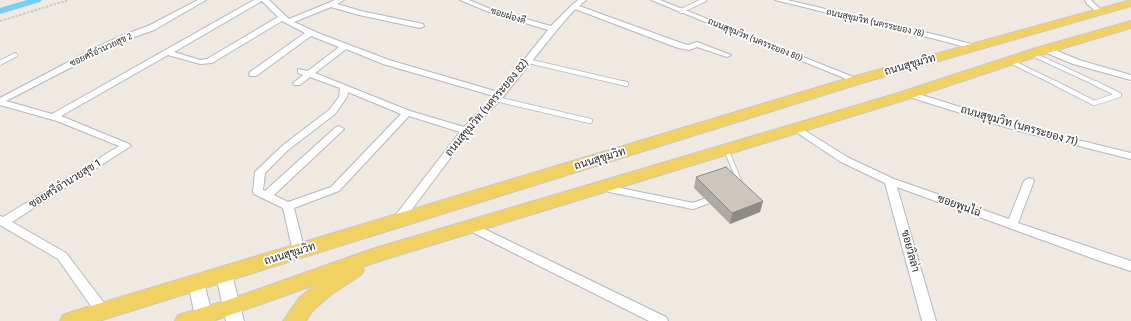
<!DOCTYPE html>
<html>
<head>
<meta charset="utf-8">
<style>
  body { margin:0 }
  canvas { display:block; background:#efe9e1 }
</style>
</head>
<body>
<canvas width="1131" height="321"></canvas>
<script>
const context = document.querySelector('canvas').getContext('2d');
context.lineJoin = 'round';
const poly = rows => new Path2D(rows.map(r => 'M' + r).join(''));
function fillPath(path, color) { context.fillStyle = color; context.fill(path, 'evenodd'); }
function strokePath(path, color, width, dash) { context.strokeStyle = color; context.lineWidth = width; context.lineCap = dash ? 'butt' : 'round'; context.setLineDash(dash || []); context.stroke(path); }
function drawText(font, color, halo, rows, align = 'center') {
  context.font = font + ' "Fira Sans Condensed",Sarabun,sans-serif'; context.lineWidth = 3.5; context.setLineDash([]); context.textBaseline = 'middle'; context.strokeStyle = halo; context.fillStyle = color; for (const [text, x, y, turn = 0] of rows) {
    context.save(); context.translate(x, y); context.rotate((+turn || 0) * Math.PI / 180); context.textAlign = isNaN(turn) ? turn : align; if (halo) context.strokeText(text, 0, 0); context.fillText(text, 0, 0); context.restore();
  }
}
fillPath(poly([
  [27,0,42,0,40,2,0,14,0,8,27,0]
]), '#75cff0');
const serviceFar2 = poly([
  [681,11,704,0],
  [1032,54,1097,84],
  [528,61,626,84],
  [1010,61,1057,84],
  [0,63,15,55]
]);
const serviceFar1 = poly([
  [624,83,626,84],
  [1055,83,1094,103,1119,95,1095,83],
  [496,99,590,121],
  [726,149,740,183],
  [607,188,615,190]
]);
const service = poly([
  [610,189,693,206,712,199]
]);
const minor = poly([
  [198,0,206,0,154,30,129,39,97,54,6,101,52,114,254,0,269,0,289,19,328,3,335,0,344,0,337,4,361,11,423,24,424,26,420,28,359,15,331,7,294,22,318,33,389,60,498,92,548,30,489,12,460,0,469,0,493,10,551,26,572,5,578,0,586,0,579,6,684,44,688,45,697,42,731,55,727,57,697,47,689,50,678,48,575,9,556,31,503,97,469,133,401,224,393,224,391,221,460,132,409,116,339,191,294,208,305,252,303,255,299,256,295,255,293,252,283,208,254,194,253,192,255,172,282,146,329,110,339,97,340,88,310,77,300,85,294,85,293,83,303,75,298,73,298,69,308,71,339,47,311,36,256,76,250,76,249,74,250,72,305,33,282,21,212,63,200,64,168,55,61,116,129,144,131,146,12,222,66,253,108,308,110,312,108,316,103,317,98,316,58,259,0,225,0,216,3,217,119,146,57,121,0,105,0,98,91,50,123,35,148,26,198,0],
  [262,1,278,17,207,59,200,60,174,52,262,1],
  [346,49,383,64,494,96,464,127,410,111,315,73,346,49],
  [348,92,401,114,331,187,288,202,274,195,342,131,344,129,339,126,336,127,265,191,263,190,265,173,288,150,335,114,347,97,348,92],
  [651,0,660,0,861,80,860,82,854,82,651,0],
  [775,0,787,0,941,36,975,45,976,47,972,49,939,40,775,0],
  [1085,0,1091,0,1102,11,1102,13,1098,13,1087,4,1085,0],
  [1042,47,1048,47,1079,60,1131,75,1131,80,1073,64,1042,51,1042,47],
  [909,91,1021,126,1131,153,1131,159,1015,130,906,96,905,94,909,91],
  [796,125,849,158,894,179,1009,219,1024,181,1029,178,1033,179,1034,181,1018,223,1131,261,1131,271,1100,261,897,187,936,321,922,321,885,183,841,162,793,130,791,128,796,125],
  [472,223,666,317,668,321,649,321,468,230,466,227,468,224,472,223]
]);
const tertiary = poly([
  [224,269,230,271,232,275,244,321,226,321,216,275,218,271,224,269],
  [196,277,202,279,204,283,214,321,196,321,188,283,190,279,196,277]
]);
const primary = poly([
  [1131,0,1131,6,862,83,99,321,60,321,63,315,71,312,852,77,1131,0],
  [1131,21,1131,28,1044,54,905,100,386,259,362,267,364,270,361,275,332,294,313,310,306,321,283,321,299,298,315,285,213,321,175,321,178,315,228,300,372,249,895,94,1036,48,1131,21]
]);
strokePath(serviceFar2, '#b4b7c1', 5.5);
strokePath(serviceFar1, '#b4b7c1', 6);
strokePath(service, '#b4b7c1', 8);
strokePath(minor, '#b4b7c1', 2);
strokePath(tertiary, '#b4b7c1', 2);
strokePath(primary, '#c9c9c9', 2);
strokePath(poly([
  [0,21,69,0]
]), '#c9c9c9', 2, [2.5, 1.5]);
strokePath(serviceFar2, '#fff', 4);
strokePath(serviceFar1, '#fff', 4.5);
strokePath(service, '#fff', 6);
fillPath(minor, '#fff');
fillPath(tertiary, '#fff');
fillPath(primary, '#f2d163');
fillPath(poly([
  [696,177,763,201,760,212,730,224,694,188]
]), '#afaba4');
fillPath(poly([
  [763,201,760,212,730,224,732,213]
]), '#8e8b86');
const building = poly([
  [726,167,763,201,732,213,696,177,726,167]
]);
fillPath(building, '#cbc7bf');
strokePath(building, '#8e8b86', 1);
drawText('9px', '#2e2e2e', '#fff', [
  ["ซอยผ่องดี",508,16,17],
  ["ถนนสุขุมวิท (นครระยอง 78)",875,23,13],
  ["ถนนสุขุมวิท (นครระยอง 80)",755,40,22],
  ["ซอยศรีอำนวยสุข 2",101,50,-25]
]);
drawText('11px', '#2e2e2e', '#fff', [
  ["ถนนสุขุมวิท",910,65,-16],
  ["ถนนสุขุมวิท (นครระยอง 82)",487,108,-50],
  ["ถนนสุขุมวิท (นครระยอง 71)",1019,126,16],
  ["ถนนสุขุมวิท",600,159,-17],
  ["ซอยศรีอำนวยสุข 1",65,184,-32],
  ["ซอยพูนไฉ่",959,206,20],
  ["ซอยวิลล่า",910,251,75],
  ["ถนนสุขุมวิท",290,254,-17]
]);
</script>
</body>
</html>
